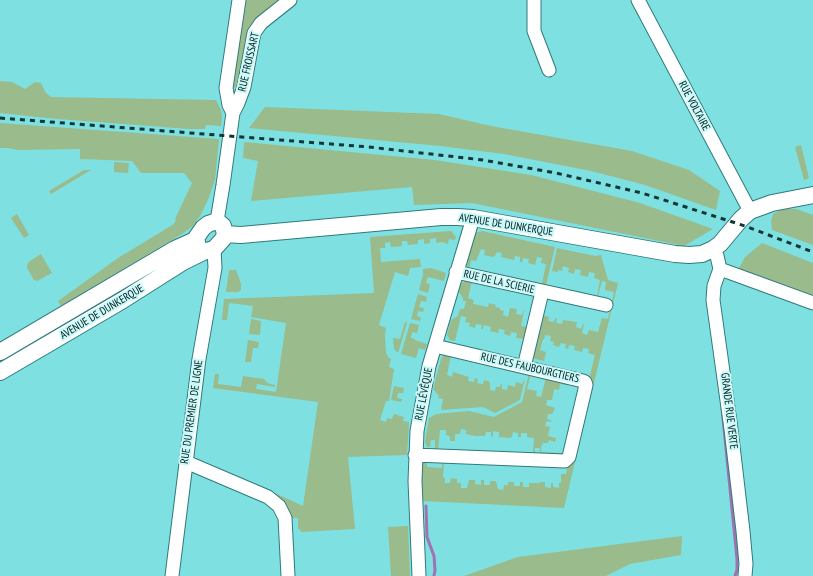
<!DOCTYPE html>
<html>
<head>
<meta charset="utf-8">
<style>
  body { margin:0 }
  canvas { display:block; background:#7ee0e1 }
</style>
</head>
<body>
<canvas width="813" height="576"></canvas>
<script>
const context = document.querySelector('canvas').getContext('2d');
context.lineJoin = 'round';
function fillPath(path, color) { context.fillStyle = color; context.fill(path, 'evenodd'); }
const poly = rows => new Path2D(rows.map(r => 'M' + r).join(''));
function strokePath(path, color, width, dash) { context.strokeStyle = color; context.lineWidth = width; context.lineCap = dash ? 'butt' : 'round'; context.setLineDash(dash || []); context.stroke(path); }
function drawText(font, color, halo, rows, align = 'center') {
  context.font = font + ' "PT Sans Narrow",sans-serif'; context.lineWidth = 4; context.setLineDash([]); context.textBaseline = 'middle'; context.strokeStyle = halo; context.fillStyle = color; for (const [text, x, y, turn = 0] of rows) {
    context.save(); context.translate(x, y); context.rotate((+turn || 0) * Math.PI / 180); context.textAlign = isNaN(turn) ? turn : align; if (halo) context.strokeText(text, 0, 0); context.fillText(text, 0, 0); context.restore();
  }
}
fillPath(poly([
  [243,0,282,0,258,20,237,87,235,88,232,86],
  [0,81,12,82,25,89,35,82,41,83,46,93,51,97,216,100,221,110,222,117,221,126,206,125,205,129,189,129,57,119,0,113],
  [265,107,439,114,491,126,632,151,689,170,720,191,716,210,645,185,591,171,504,154,440,146,249,128],
  [0,123,219,139,215,180,208,200,200,216,193,226,182,234,61,306,58,301,118,258,174,224,176,219,175,219,192,183,184,173,141,173,132,161,80,159,80,149,18,150,8,148,0,148],
  [244,142,435,160,531,175,640,203,713,229,684,246,472,203,414,205,412,187,251,201,258,161,243,158],
  [801,145,809,178,804,180,795,147],
  [114,162,129,163,128,173,114,172],
  [84,170,91,170,51,194,49,191],
  [783,209,796,209,813,215,813,245,772,230,771,221,773,214],
  [17,214,29,235,24,238,11,218],
  [451,231,456,237,455,240,449,239,448,244,442,242,436,243,436,238,430,239,430,243,424,244,424,239,418,240,418,244,408,245,407,241,402,241,402,246,391,247,390,242,385,243,385,248,380,248,381,262,420,259,421,267,410,268,408,276,395,272,379,325,386,328,385,335,386,353,388,357,391,359,389,367,394,369,389,401,386,401,380,420,386,422,387,418,392,419,394,414,404,417,403,421,409,422,407,455,348,457,355,529,301,532,300,529,298,529,298,518,290,518,287,507,275,493,303,506,318,402,213,388,215,374,219,374,218,384,241,387,243,376,264,379,267,383,275,385,275,387,257,384,256,389,276,392,286,323,251,317,253,306,229,303,227,320,222,320,224,299,374,293,370,237],
  [482,231,555,247,546,285,542,284,546,264,541,263,542,258,537,257,535,265,528,263,529,259,523,258,522,262,520,262,520,257,515,256,514,260,501,257,502,253,497,252,495,256,494,256,493,257,484,255,485,250,481,249,476,261,471,260,470,267,467,266,475,233],
  [762,243,813,263,813,300,741,273,739,268,745,257],
  [557,248,595,256,601,255,608,280,618,283,564,508,422,501,422,466,423,462,427,460,427,467,442,468,442,461,444,461,443,477,445,478,445,483,450,483,451,478,457,479,457,483,461,483,461,488,467,488,469,480,475,480,475,484,481,485,481,480,484,480,484,485,490,485,490,481,496,481,498,489,503,490,504,485,508,485,508,482,514,482,514,486,520,486,520,482,523,482,523,487,529,487,529,483,540,483,540,482,545,482,545,487,551,488,551,483,553,483,553,487,559,488,559,483,561,483,561,474,566,474,595,355,588,353,589,349,583,348,582,352,574,350,575,346,569,345,568,349,565,348,566,344,561,343,559,347,553,345,554,342,550,341,551,336,545,335,544,340,543,339,540,350,546,352,544,361,532,358,542,315,549,317,548,321,554,322,555,318,557,319,556,323,562,324,563,320,577,322,576,327,581,329,583,324,584,324,582,333,587,335,589,330,598,332,602,318,608,319,614,292,605,290,606,282,602,281,598,296,597,296,600,280,594,278,595,273,589,272,588,277,580,275,581,270,575,269,574,274,568,272,569,268,563,266,562,271,558,270,558,272,552,271],
  [41,254,52,273,37,281,34,280,27,268,27,265,30,261],
  [173,256,177,261,59,328,58,326],
  [431,268,446,273,444,281,428,277,426,283,430,284,428,293,419,290,423,275,423,269],
  [229,270,236,270,241,284,241,290,238,292,226,292],
  [466,280,472,281,468,298,474,300,473,304,488,307,489,303,496,305,495,307,500,308,500,310,504,311,503,315,508,317,510,308,517,309,516,314,522,315,523,311,524,311,521,326,529,327,526,339,516,338,517,333,511,332,510,336,504,334,505,330,499,329,498,333,490,331,491,327,484,325,483,329,481,329,482,325,476,324,475,328,469,326,470,323,465,322,466,317,461,316,455,341,450,340,447,335,451,320,458,316,460,309,464,309,466,301,463,301,463,298,459,292,461,284],
  [418,294,427,297,426,302,421,301,419,307,424,308,423,312,418,311,417,316,421,318,420,321,411,319],
  [251,319,261,321,260,335,249,334],
  [405,322,407,323,398,353,394,349,393,338,400,339],
  [410,323,419,325,417,333,412,332,411,338,415,339,415,340,427,344,425,350,419,348,416,358,401,354],
  [248,340,259,342,258,348,253,348,251,362,245,362],
  [444,355,451,355,447,375,452,377,453,372,469,377,468,381,474,382,475,378,478,379,477,383,483,384,484,380,490,382,490,390,495,391,496,387,500,387,501,384,502,384,502,389,507,390,508,385,515,387,516,382,522,384,525,378,520,400,495,413,483,407,441,410,443,399,438,398,439,396,433,389,441,359],
  [529,373,531,373,527,389,537,391,536,396,541,397,546,377,568,382,567,385,560,384,559,390,554,389,552,400,547,400,546,405,555,408,552,414,548,414,547,419,551,420,551,422,547,421,545,426,550,427,548,436,556,438,555,442,549,440,548,443,543,443,541,447,541,452,562,453,561,455,539,456,540,448,535,448,535,455,533,455,534,438,527,437,527,433,521,433,521,437,518,437,518,433,513,432,512,437,510,438,499,437,499,432,493,431,493,437,491,436,491,432,486,432,485,436,475,436,466,434,466,430,461,429,460,434,455,434,455,441,450,441,450,436,446,435,446,430,440,430,438,451,436,450,435,448,435,440,431,440,430,447,427,447,425,442,429,418,436,414,469,411,494,417,522,402],
  [394,386,404,388,403,393,398,393,397,398,402,399,401,402,391,400],
  [408,526,410,576,391,576,388,527],
  [682,536,681,555,630,564,606,576,464,576,518,557]
]), '#9abb8b');
strokePath(poly([
  [722,408,737,559,737,570,735,576],
  [426,506,427,537,434,556,435,570,434,576]
]), '#9f73b1', 3);
const minor = poly([
  [534,0,534,31,549,70],
  [638,0,750,211],
  [233,113,229,105,226,88,239,0],
  [217,221,223,185,233,113,238,103,244,87,254,33,261,23,290,0],
  [713,249,717,256,720,269,714,286,713,300,731,429,743,531,746,564,745,576],
  [720,269,813,303],
  [456,272,606,305],
  [524,367,542,292],
  [415,455,565,461,569,457,586,385,585,382,583,381,435,346],
  [186,462,268,497,279,506,285,518,288,576],
  [172,576,199,359,215,268,214,249],
  [419,576,415,481,417,431,429,366,473,218]
]);
const major = poly([
  [217,221,223,226,225,234,223,239,214,249,203,252,198,247,196,238,203,228,208,224,217,221],
  [225,234,241,235,441,217,457,217,473,218,675,254,689,255,702,254,713,249,720,244,741,219,750,211,772,203,813,195],
  [0,352,175,249,195,240],
  [0,372,123,300,183,262,203,252]
]);
strokePath(minor, '#2e7b7c', 15);
strokePath(major, '#2e7b7c', 18);
strokePath(minor, '#fff', 13);
strokePath(major, '#fff', 16);
strokePath(poly([
  [0,118,369,147,483,160,556,173,642,193,745,226,813,252]
]), '#113637', 3, [5, 5]);
drawText('11px', '#001b1c', '#cbf8f8', [
  ["RUE FROISSART",249,62,-77],
  ["RUE VOLTAIRE",694,106,62],
  ["AVENUE DE DUNKERQUE",506,225,9],
  ["RUE DE LA SCIERIE",499,282,13],
  ["AVENUE DE DUNKERQUE",102,312,-31],
  ["RUE DES FAUBOURGTIERS",530,368,13],
  ["RUE LÉVÊQUE",424,394,-79],
  ["GRANDE RUE VERTE",729,411,83],
  ["RUE DU PREMIER DE LIGNE",192,412,-82]
]);
</script>
</body>
</html>
